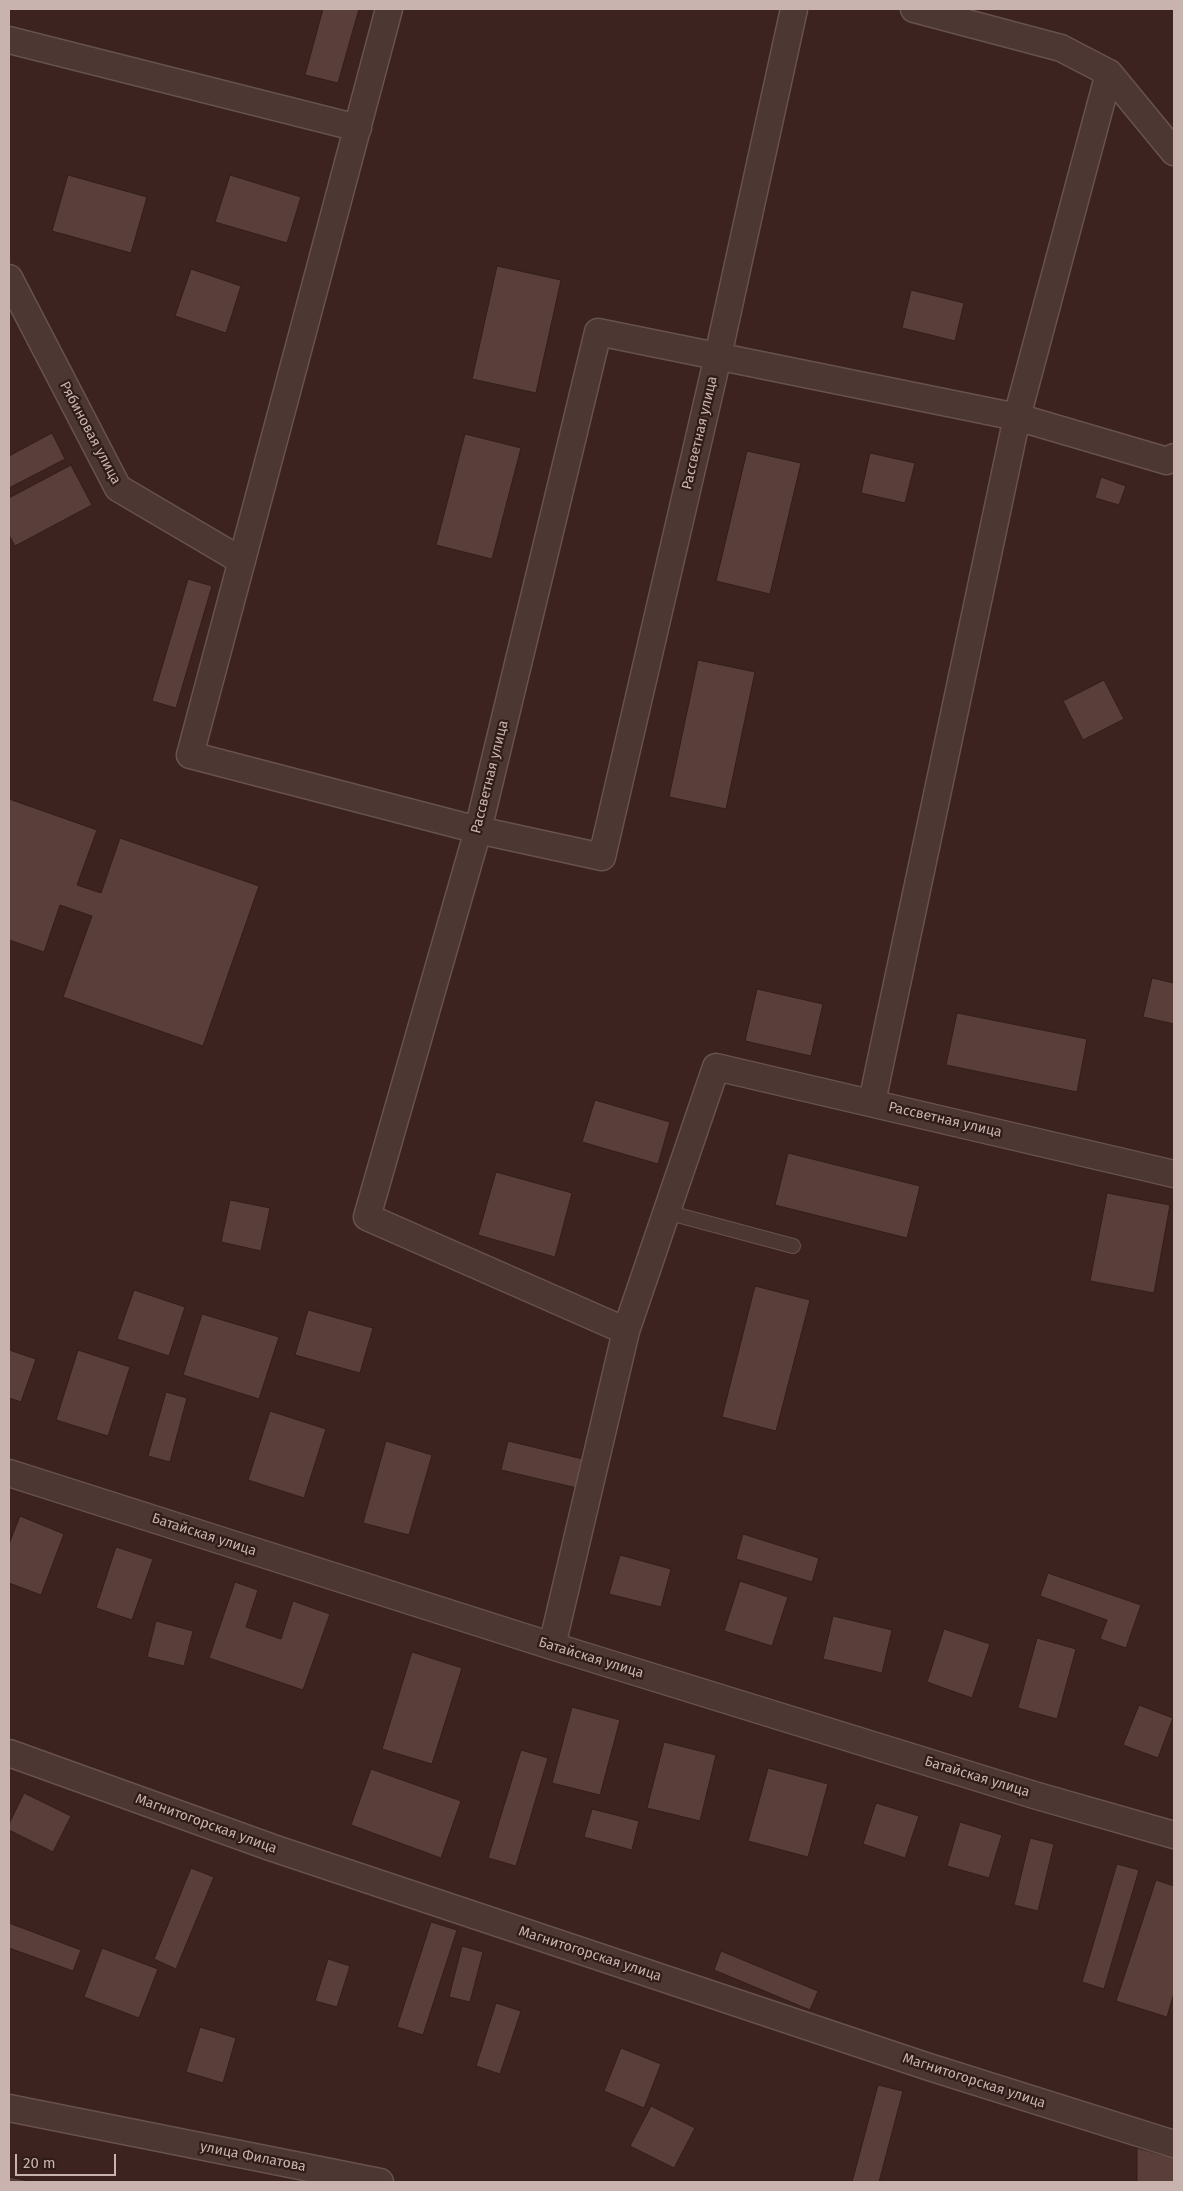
<!DOCTYPE html>
<html>
<head>
<meta charset="utf-8">
<style>
  body { margin:0 }
  #map { position:relative; width:1183px; height:2191px; overflow:hidden; background:#3c231f; font-family:"Fira Sans",sans-serif }
  canvas { display:block }
  .frame { position:absolute; inset:0; border:10px solid #c8b3ae; pointer-events:none }
  .scale { position:absolute; left:15px; top:2154px; width:101px; height:22px; box-sizing:border-box; border:2px solid #c8b3ae; border-top:0; padding-left:6px; font-size:15px; line-height:18px; white-space:nowrap; color:#c8b3ae; -webkit-text-stroke:4px #301c18; paint-order:stroke }
</style>
</head>
<body>
<div id="map">
<canvas width="1183" height="2191"></canvas>
<div class="frame"></div>
<div class="scale">20 m</div>
</div>
<script>
const context = document.querySelector('canvas').getContext('2d');
context.lineJoin = 'round';
function fillPath(path, color) { context.fillStyle = color; context.fill(path, 'evenodd'); }
const poly = rows => new Path2D(rows.map(r => 'M' + r).join(''));
function strokePath(path, color, width, dash) { context.strokeStyle = color; context.lineWidth = width; context.lineCap = dash ? 'butt' : 'round'; context.setLineDash(dash || []); context.stroke(path); }
function drawText(font, color, halo, rows, align = 'center') {
  context.font = font + ' "Fira Sans",sans-serif'; context.lineWidth = 4.5; context.setLineDash([]); context.textBaseline = 'middle'; context.strokeStyle = halo; context.fillStyle = color; for (const [text, x, y, turn = 0] of rows) {
    context.save(); context.translate(x, y); context.rotate((+turn || 0) * Math.PI / 180); context.textAlign = isNaN(turn) ? turn : align; if (halo) context.strokeText(text, 0, 0); context.fillText(text, 0, 0); context.restore();
  }
}
const building = poly([
  [323,9,359,9,338,83,305,75,323,9],
  [68,175,147,197,131,253,52,231,68,175],
  [230,175,301,197,287,243,215,222,230,175],
  [497,266,561,280,536,393,472,379,497,266],
  [191,269,241,286,226,333,175,316,191,269],
  [911,290,964,303,955,341,902,328,911,290],
  [52,433,65,459,9,488,9,456,52,433],
  [465,434,521,448,492,559,436,545,465,434],
  [747,451,801,463,770,594,716,581,747,451],
  [870,453,915,463,905,503,861,493,870,453],
  [71,465,92,505,15,546,9,535,9,498,71,465],
  [1101,477,1126,486,1119,505,1095,498,1101,477],
  [188,579,212,586,176,708,152,701,188,579],
  [698,660,755,672,726,809,669,797,698,660],
  [1104,680,1124,719,1083,740,1063,701,1104,680],
  [9,799,97,830,77,885,101,893,120,838,259,886,203,1046,63,997,92,916,60,905,44,952,9,940,9,799],
  [1152,978,1174,983,1174,1024,1143,1017,1152,978],
  [757,989,823,1004,811,1056,745,1041,757,989],
  [957,1013,1087,1039,1077,1092,946,1065,957,1013],
  [595,1100,670,1122,658,1164,582,1142,595,1100],
  [788,1153,920,1186,907,1238,775,1205,788,1153],
  [496,1172,572,1193,555,1257,478,1235,496,1172],
  [1107,1193,1170,1205,1154,1293,1090,1281,1107,1193],
  [230,1200,270,1208,261,1251,221,1242,230,1200],
  [755,1286,810,1300,776,1431,722,1417,755,1286],
  [134,1290,185,1307,169,1356,117,1339,134,1290],
  [308,1310,373,1328,360,1373,295,1355,308,1310],
  [202,1314,279,1337,259,1399,183,1375,202,1314],
  [9,1350,36,1359,21,1402,9,1398,9,1350],
  [78,1350,130,1367,108,1436,56,1420,78,1350],
  [166,1392,187,1398,170,1462,148,1456,166,1392],
  [270,1411,326,1429,304,1498,248,1480,270,1411],
  [386,1441,432,1455,409,1535,363,1523,386,1441],
  [508,1441,583,1459,577,1488,501,1470,508,1441],
  [20,1516,64,1534,41,1595,9,1583,9,1544,20,1516],
  [743,1534,819,1558,812,1582,736,1559,743,1534],
  [116,1547,153,1559,132,1620,96,1608,116,1547],
  [620,1555,671,1569,661,1607,609,1594,620,1555],
  [1048,1573,1141,1605,1126,1648,1100,1639,1107,1620,1040,1596,1048,1573],
  [740,1581,788,1597,772,1646,724,1631,740,1581],
  [235,1582,258,1590,246,1627,281,1639,293,1601,330,1614,303,1690,209,1658,235,1582],
  [833,1616,892,1630,882,1673,823,1659,833,1616],
  [156,1621,193,1631,184,1666,147,1657,156,1621],
  [944,1629,990,1644,972,1698,927,1682,944,1629],
  [1037,1638,1076,1649,1057,1719,1018,1708,1037,1638],
  [412,1652,462,1668,432,1764,382,1749,412,1652],
  [1139,1705,1173,1718,1158,1758,1123,1745,1139,1705],
  [572,1707,620,1720,600,1795,552,1783,572,1707],
  [664,1742,716,1755,700,1821,647,1808,664,1742],
  [521,1750,548,1758,516,1866,488,1858,521,1750],
  [768,1768,828,1784,808,1857,748,1841,768,1768],
  [371,1769,461,1801,441,1858,351,1825,371,1769],
  [24,1793,71,1816,53,1852,9,1830,9,1824,24,1793],
  [876,1803,919,1816,905,1858,863,1844,876,1803],
  [592,1809,639,1821,632,1850,584,1837,592,1809],
  [960,1822,1002,1835,989,1878,947,1866,960,1822],
  [1030,1838,1054,1844,1038,1911,1014,1905,1030,1838],
  [1117,1864,1139,1870,1104,1989,1082,1982,1117,1864],
  [191,1868,214,1877,176,1969,154,1959,191,1868],
  [1156,1880,1174,1886,1174,1993,1167,2017,1116,2001,1156,1880],
  [431,1922,457,1930,423,2035,397,2027,431,1922],
  [9,1923,81,1950,73,1971,9,1948,9,1923],
  [462,1946,483,1952,470,2002,449,1997,462,1946],
  [102,1948,158,1969,139,2018,84,1997,102,1948],
  [721,1951,818,1991,810,2010,714,1970,721,1951],
  [328,1959,350,1966,337,2007,315,2001,328,1959],
  [496,2003,521,2011,500,2074,476,2066,496,2003],
  [200,2027,236,2038,223,2083,186,2072,200,2027],
  [621,2048,661,2064,644,2108,604,2091,621,2048],
  [878,2085,903,2091,879,2182,852,2182,878,2085],
  [651,2106,695,2128,674,2168,630,2146,651,2106],
  [1137,2148,1174,2158,1174,2182,1137,2182,1137,2148],
  [9,2177,34,2182,9,2182,9,2177]
]);
fillPath(building, '#5a3e39');
strokePath(building, '#331e1a', 1);
const service = poly([
  [666,1212,793,1246]
]);
const minor = poly([
  [389,9,190,755,478,830,602,857,718,356,794,9],
  [914,9,1061,48,1109,73,1174,152],
  [9,40,358,128],
  [9,278,118,488,242,561],
  [872,1102,1017,417,1109,73],
  [626,1331,367,1217,478,830,598,332,1017,417,1167,461,1174,457],
  [9,1473,552,1646,1034,1795,1174,1835],
  [552,1646,626,1331,716,1067,1174,1174],
  [9,1753,273,1848,929,2067,1174,2144],
  [9,2108,380,2182]
]);
strokePath(service, '#67524e', 16);
strokePath(minor, '#67524e', 29);
strokePath(service, '#4c3733', 14);
strokePath(minor, '#4c3733', 26);
drawText('14px', '#c8b3ae', '#301c18', [
  ["Рябиновая улица",90,433,62],
  ["Рассветная улица",700,433,-77],
  ["Рассветная улица",490,777,-76],
  ["Рассветная улица",945,1120,13],
  ["Батайская улица",204,1535,18],
  ["Батайская улица",591,1658,17],
  ["Батайская улица",977,1777,17],
  ["Магнитогорская улица",206,1824,20],
  ["Магнитогорская улица",590,1954,18],
  ["Магнитогорская улица",974,2081,18],
  ["улица Филатова",253,2157,11]
]);
</script>
</body>
</html>
